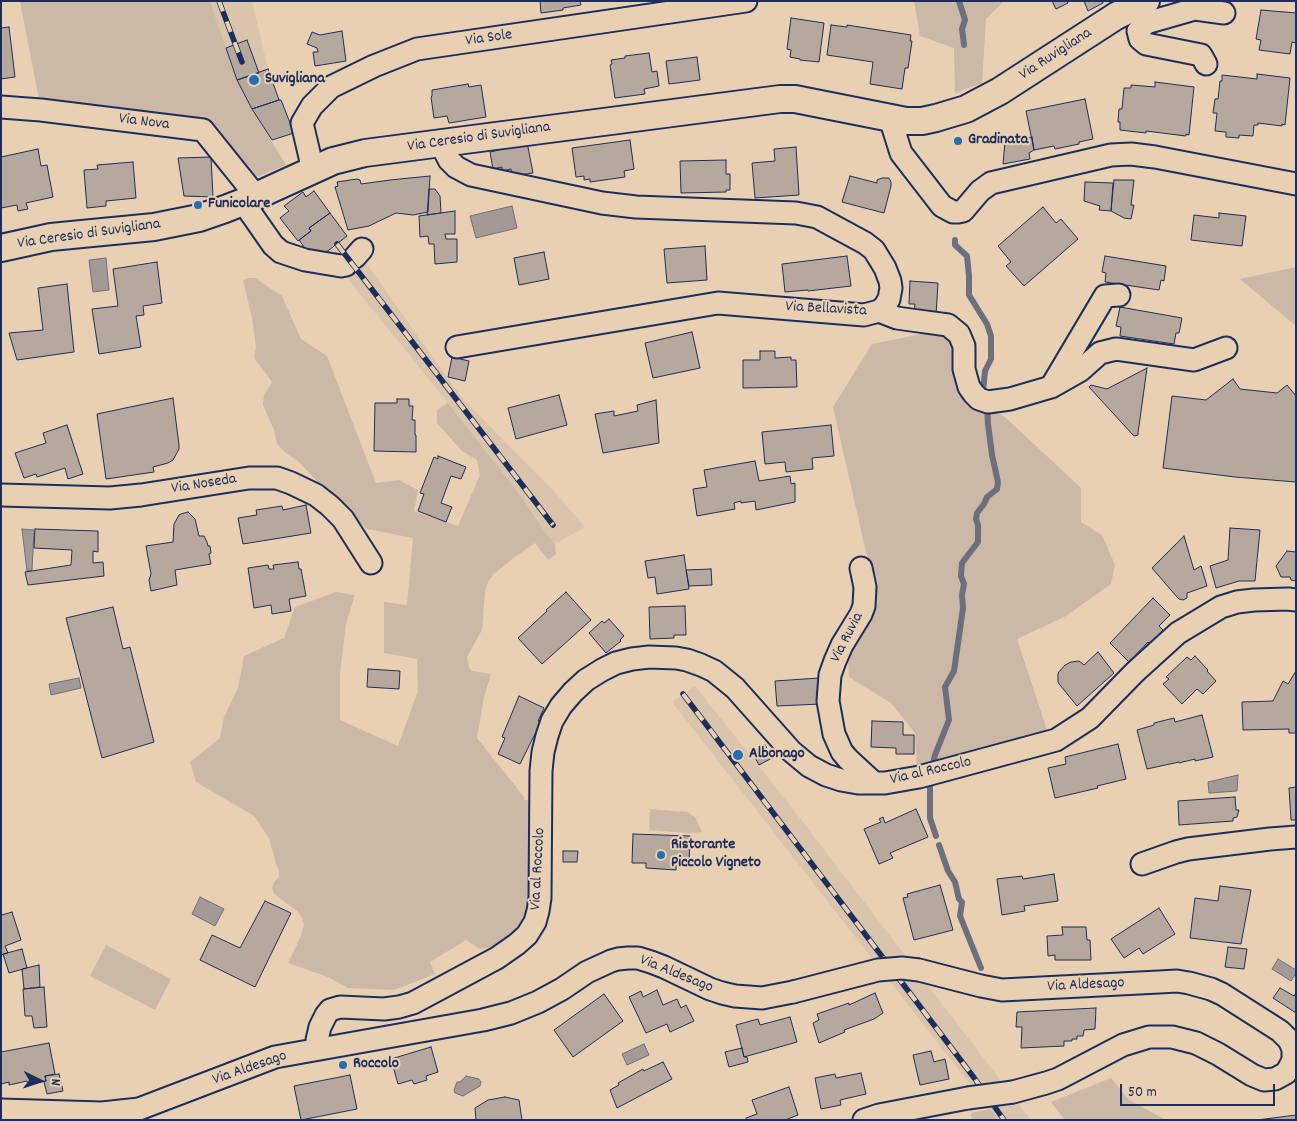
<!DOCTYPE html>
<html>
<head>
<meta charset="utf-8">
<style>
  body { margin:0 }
  #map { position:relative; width:1297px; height:1121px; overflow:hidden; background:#ead0b2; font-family:Dekko,sans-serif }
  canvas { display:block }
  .frame { position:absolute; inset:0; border:2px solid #1b2f5e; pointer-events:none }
  .north { position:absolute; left:15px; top:1056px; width:50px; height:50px; -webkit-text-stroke:4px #ead0b2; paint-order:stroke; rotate:94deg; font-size:14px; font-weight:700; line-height:20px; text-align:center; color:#1b2f5e }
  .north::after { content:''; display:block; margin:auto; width:18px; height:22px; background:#1b2f5e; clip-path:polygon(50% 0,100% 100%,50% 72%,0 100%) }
  .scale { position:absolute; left:1120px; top:1084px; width:155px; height:22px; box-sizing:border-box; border:2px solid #1b2f5e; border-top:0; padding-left:6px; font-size:15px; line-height:18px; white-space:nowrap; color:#1b2f5e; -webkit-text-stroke:4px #ead0b2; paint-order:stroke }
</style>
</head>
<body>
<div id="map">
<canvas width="1297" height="1121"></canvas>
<div class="frame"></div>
<div class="north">N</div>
<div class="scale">50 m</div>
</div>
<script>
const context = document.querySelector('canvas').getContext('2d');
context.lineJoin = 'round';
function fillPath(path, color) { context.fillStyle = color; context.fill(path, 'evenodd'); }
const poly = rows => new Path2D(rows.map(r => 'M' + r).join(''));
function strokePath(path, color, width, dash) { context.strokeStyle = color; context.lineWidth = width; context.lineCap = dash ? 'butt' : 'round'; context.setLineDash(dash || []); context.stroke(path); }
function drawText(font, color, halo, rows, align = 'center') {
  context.font = font + ' Dekko,sans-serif'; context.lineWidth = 4; context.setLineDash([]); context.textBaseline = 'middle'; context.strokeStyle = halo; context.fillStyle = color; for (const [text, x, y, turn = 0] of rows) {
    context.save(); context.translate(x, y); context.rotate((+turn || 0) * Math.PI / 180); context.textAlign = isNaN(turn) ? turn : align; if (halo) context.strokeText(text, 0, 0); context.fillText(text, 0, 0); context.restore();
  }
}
fillPath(poly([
  [210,1,252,1,268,69,279,100,252,109,237,80],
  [347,236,439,366,464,400,551,488,585,527,555,544,545,532,521,496,448,403,326,252],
  [695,686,793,809,1031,1120,998,1120,672,702]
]), '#dbc4ac');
fillPath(poly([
  [20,1,210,1,237,80,252,109,286,165,252,179,203,130,41,110],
  [914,1,1004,1,986,19,982,83,955,93,954,48,920,36],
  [1296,267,1296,326,1240,279],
  [248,278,255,278,282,296,301,339,327,356,376,483,399,480,418,490,414,511,458,526,480,475,477,460,462,451,437,423,437,410,448,403,521,496,545,532,555,544,556,554,548,560,535,543,512,559,494,574,488,582,485,592,482,630,467,657,469,668,472,671,491,674,484,697,477,738,524,797,524,800,533,800,534,883,529,908,517,928,508,935,491,947,480,949,466,940,430,962,435,974,394,990,348,988,328,977,288,963,301,936,304,925,302,918,297,911,274,894,272,888,274,882,279,877,279,870,276,864,269,838,254,816,196,782,190,762,220,738,224,717,238,688,244,656,284,638,295,607,336,592,355,595,346,624,340,673,340,720,398,746,418,691,417,659,384,653,384,602,407,605,413,538,367,529,326,491,299,462,286,453,277,444,274,430,263,405,264,395,272,382,254,358,256,347,252,318,243,280],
  [937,331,954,342,967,396,1005,417,1081,488,1081,522,1102,535,1115,565,1111,584,1066,616,1017,639,1048,733,981,747,973,755,917,769,915,733,891,703,849,677,848,658,878,584,866,552,833,407,872,344],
  [650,809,687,812,695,817,702,832,687,833,649,830],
  [106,945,171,979,155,1010,90,976],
  [1111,1078,1129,1100,1166,1120,1065,1120,1051,1102],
  [990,1109,998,1120,972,1120,971,1113]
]), '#ccb8a6');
const water = poly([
  [512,206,517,228,476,238,470,216,512,206],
  [106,258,109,290,93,292,89,260,106,258],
  [22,529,34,530,32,570,27,571,22,529],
  [79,678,81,688,51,695,49,684,79,678],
  [1238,775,1237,791,1209,793,1208,782,1238,775],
  [200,897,224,909,215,926,192,914,200,897],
  [1278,959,1296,970,1296,973,1291,981,1272,969,1278,959],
  [644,1044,649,1055,627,1065,622,1054,644,1044],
  [466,1076,479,1079,481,1082,480,1086,463,1096,455,1093,454,1090,457,1082,460,1082,466,1076]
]);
fillPath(water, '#a39995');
strokePath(water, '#6d6f7f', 1);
strokePath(poly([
  [959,1,965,20,962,29,964,45],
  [955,240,955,245,967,256,969,276,969,295,987,324,991,336,991,359,985,371,983,392,986,395],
  [932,768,935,755,949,720,945,687,954,671,963,608,962,595,964,584,961,576,962,563,978,542,978,525,976,519,977,513,984,504,987,497,997,489,998,482,992,455,988,424,987,405],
  [930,778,930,818,936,836],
  [939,845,948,871,955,882,959,899,962,902,960,916,981,968]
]), '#6d6f7f', 6);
const building = poly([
  [540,1,580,1,581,5,563,8,563,10,541,13,540,1],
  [1052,1,1067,1,1068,3,1056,9,1052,1],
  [1084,1,1103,1,1103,3,1088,11,1084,1],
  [1261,10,1296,13,1296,43,1292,42,1290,54,1259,50,1261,40,1256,39,1261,10],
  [791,18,824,23,819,62,800,60,800,59,790,57,791,50,787,49,791,18],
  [831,25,847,27,847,25,911,35,910,41,912,41,908,68,905,68,902,89,870,84,873,62,827,55,831,25],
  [9,27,15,77,1,79,1,28,9,27],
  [342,31,346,61,315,66,313,52,318,52,317,48,307,44,312,32,320,35,342,31],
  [247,40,259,73,237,80,226,48,247,40],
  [649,53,652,72,657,71,659,86,644,89,645,94,615,98,610,65,612,64,611,60,625,58,625,56,649,53],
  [697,57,700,80,669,84,666,61,697,57],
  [268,69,279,100,252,109,237,80,268,69],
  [1257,74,1290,78,1285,125,1282,124,1282,126,1258,123,1258,125,1254,125,1253,136,1239,135,1239,138,1226,137,1226,132,1215,131,1217,113,1213,113,1215,99,1218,99,1220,81,1222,81,1222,75,1257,79,1257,74],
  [1155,82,1194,87,1189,135,1186,134,1186,136,1146,131,1146,133,1120,130,1120,122,1118,122,1119,109,1122,109,1124,88,1131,88,1131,85,1155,87,1155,82],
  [468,84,469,87,481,85,486,117,449,123,447,116,434,118,431,97,432,96,432,90,468,84],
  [1085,99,1093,139,1079,142,1079,144,1055,149,1054,146,1034,150,1026,111,1085,99],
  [279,100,281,100,294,133,272,140,252,109,279,100],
  [1032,137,1034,150,1029,153,1030,159,1003,164,1005,142,1032,137],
  [630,140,634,169,624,171,625,177,590,182,590,179,584,180,584,176,576,177,572,148,630,140],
  [527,142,533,173,512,176,511,169,502,171,502,167,493,169,490,152,499,150,499,148,527,142],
  [796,147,799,195,755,198,752,163,775,161,774,149,796,147],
  [38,149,41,166,47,165,53,197,26,203,28,209,18,211,17,205,1,208,1,157,38,149],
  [211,157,213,197,184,196,178,158,211,157],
  [726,160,726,174,730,174,730,190,726,190,726,192,681,193,680,161,726,160],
  [133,162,136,198,106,201,106,206,87,208,84,170,98,169,97,165,133,162],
  [430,176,428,212,413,215,396,213,369,226,348,230,335,187,338,186,337,182,357,179,360,180,361,184,390,180,430,176],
  [850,176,877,183,877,180,882,178,889,178,891,182,891,186,884,213,842,202,850,176],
  [1114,180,1134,180,1131,205,1134,205,1131,219,1124,218,1111,211,1114,180],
  [1085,182,1113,183,1111,211,1099,210,1100,206,1084,201,1085,182],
  [429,189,435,189,440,196,441,213,427,215,429,189],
  [314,191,330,213,309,228,311,231,298,241,280,218,289,211,284,206,303,192,306,197,314,191],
  [1043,207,1056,223,1061,219,1078,239,1024,286,1006,266,1011,262,998,246,1043,207],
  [455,211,455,234,445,234,446,239,457,239,457,262,435,264,434,244,429,244,428,236,420,237,419,216,455,211],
  [330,213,347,236,320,257,314,250,309,254,299,240,311,231,309,228,330,213],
  [1219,213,1246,216,1242,246,1191,240,1194,215,1219,218,1219,213],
  [705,246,707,280,667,283,664,249,705,246],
  [544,252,549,279,519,285,514,258,544,252],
  [847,256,851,286,808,291,808,290,785,292,782,264,847,256],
  [1105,256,1166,266,1164,281,1161,280,1159,290,1105,282,1106,273,1102,272,1105,256],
  [157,262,162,303,143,306,144,315,136,316,141,347,99,354,92,309,118,306,113,269,157,262],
  [910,281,938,283,936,315,914,314,915,304,909,304,910,281],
  [67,284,74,352,17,360,9,333,43,330,38,288,67,284],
  [1120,307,1182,318,1179,333,1176,333,1174,344,1120,336,1121,327,1116,326,1120,307],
  [692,332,700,368,653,378,645,343,692,332],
  [760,351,775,351,775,358,791,357,791,360,796,360,797,387,743,388,743,360,760,360,760,351],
  [452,357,469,361,465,381,448,377,452,357],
  [1147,368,1138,433,1138,435,1135,436,1133,435,1089,387,1091,385,1107,389,1147,368],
  [1233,379,1240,389,1277,393,1287,385,1296,396,1296,482,1235,477,1163,468,1172,396,1206,400,1233,379],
  [559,395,567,425,516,439,508,408,559,395],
  [173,398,179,445,179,449,173,460,168,463,153,467,154,472,106,479,97,414,173,398],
  [397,399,409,399,409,406,413,406,412,420,415,420,415,435,416,435,416,452,374,451,375,403,397,403,397,399],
  [656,400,659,443,603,453,595,414,614,411,614,416,638,411,637,405,656,400],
  [67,425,83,474,68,479,65,468,37,477,36,474,24,478,15,453,46,443,43,433,67,425],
  [831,425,834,456,812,458,813,469,786,472,785,462,765,464,762,432,831,425],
  [438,456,466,467,461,479,451,476,441,503,452,507,446,522,418,511,424,494,420,493,434,457,438,459,438,456],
  [755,461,759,481,790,476,791,484,795,483,795,502,756,510,755,501,741,503,741,501,734,503,735,509,697,516,693,489,707,487,704,470,755,461],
  [306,505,311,533,243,544,238,518,257,515,256,510,282,506,283,510,306,505],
  [188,512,195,519,199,536,204,536,207,542,208,546,210,546,211,553,209,554,211,564,175,570,177,585,151,591,149,580,151,574,146,546,173,542,174,524,179,515,181,514,188,512],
  [1230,528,1260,530,1255,581,1239,581,1216,588,1210,566,1228,560,1230,528],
  [35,529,98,531,98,552,93,551,93,563,103,562,104,576,28,585,25,572,71,565,72,550,34,548,35,529],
  [1184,536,1194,570,1201,566,1207,586,1187,593,1187,598,1183,600,1179,599,1177,597,1152,568,1184,536],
  [1287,551,1296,552,1296,581,1291,580,1290,577,1281,577,1276,566,1287,551],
  [684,555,689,589,657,594,655,577,648,578,645,561,684,555],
  [298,562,299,569,301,569,306,596,289,599,291,611,272,614,271,605,254,608,248,568,268,565,269,569,274,569,273,565,298,562],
  [711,569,712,585,689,586,686,570,711,569],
  [566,592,591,620,542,664,518,638,547,611,546,610,566,592],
  [1153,598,1170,615,1159,626,1163,630,1150,644,1148,642,1129,662,1110,643,1153,598],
  [685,606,686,635,674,635,674,638,650,639,649,607,685,606],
  [113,607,123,649,130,647,154,742,102,758,66,618,113,607],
  [609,619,624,636,620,640,621,641,606,653,589,633,602,621,604,623,609,619],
  [1098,652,1114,673,1077,706,1060,685,1058,682,1058,673,1065,665,1071,662,1079,661,1084,665,1098,652],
  [1195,656,1208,670,1207,671,1216,681,1203,694,1197,689,1182,704,1163,684,1169,679,1166,677,1187,657,1191,660,1195,656],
  [368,669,400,671,399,689,367,687,368,669],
  [1296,671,1296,733,1289,733,1289,729,1243,730,1242,702,1273,701,1283,681,1288,684,1296,671],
  [819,678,821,704,777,706,775,681,819,678],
  [519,696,544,708,538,721,541,722,520,764,498,754,505,738,502,737,519,696],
  [1202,715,1213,757,1195,761,1195,759,1179,763,1179,762,1147,769,1137,730,1154,725,1154,723,1174,718,1175,722,1202,715],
  [872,721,903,722,903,735,914,735,914,754,896,754,896,748,871,747,872,721],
  [1118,744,1126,779,1097,786,1098,788,1055,798,1048,768,1066,764,1065,757,1118,744],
  [765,745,772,758,759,765,752,752,765,745],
  [1296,787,1296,820,1291,820,1289,788,1296,787],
  [1235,797,1236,810,1239,810,1237,817,1233,818,1233,821,1179,825,1178,801,1235,797],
  [916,809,928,837,890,853,893,858,879,864,864,829,881,822,879,819,883,817,885,823,916,809],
  [633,834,690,836,689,864,676,864,676,870,646,868,646,863,632,863,633,834],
  [563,851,578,851,577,862,563,862,563,851],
  [1054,874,1058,901,1024,906,1025,911,1002,915,997,879,1022,876,1023,879,1054,874],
  [940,885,953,930,914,940,903,898,908,897,907,894,940,885],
  [1220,886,1251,890,1241,944,1190,938,1195,898,1218,901,1220,886],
  [265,901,291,913,255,987,200,960,212,935,240,948,265,901],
  [1159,908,1175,934,1143,954,1139,948,1124,958,1111,939,1159,908],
  [12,912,21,940,5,946,8,953,1,955,1,913,2,915,12,912],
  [1062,927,1086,927,1087,940,1090,940,1091,960,1055,960,1055,955,1048,956,1047,936,1063,935,1062,927],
  [1228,947,1247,949,1244,969,1225,967,1228,947],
  [22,949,27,968,9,973,3,954,22,949],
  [39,965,40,987,24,989,22,969,39,965],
  [44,987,47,1027,34,1028,32,1016,25,1016,23,989,44,987],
  [1280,988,1294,996,1296,993,1296,1013,1273,998,1280,988],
  [657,990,663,1005,677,999,681,1008,686,1005,694,1021,670,1032,667,1024,646,1033,629,997,641,991,643,997,657,990],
  [875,993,883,1013,874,1019,844,1030,845,1032,819,1043,813,1023,819,1020,817,1014,849,1003,849,1005,875,993],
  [604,994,623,1021,573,1057,554,1030,604,994],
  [1096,1008,1095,1029,1084,1030,1083,1036,1077,1036,1077,1039,1072,1039,1072,1041,1064,1041,1064,1046,1021,1048,1022,1027,1016,1027,1017,1012,1096,1008],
  [790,1017,797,1042,744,1057,736,1025,758,1019,760,1025,790,1017],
  [49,1043,55,1074,45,1076,46,1081,28,1085,27,1081,9,1085,9,1082,1,1084,1,1052,49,1043],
  [431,1047,438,1072,426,1076,427,1080,414,1084,412,1080,398,1084,391,1059,431,1047],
  [742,1048,744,1057,747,1057,748,1062,729,1067,725,1052,742,1048],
  [931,1051,934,1062,945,1059,949,1079,920,1085,913,1055,931,1051],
  [663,1062,672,1079,617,1108,610,1090,619,1085,618,1083,643,1069,644,1071,663,1062],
  [861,1073,866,1094,840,1100,841,1105,821,1109,815,1078,835,1074,836,1078,861,1073],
  [59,1074,63,1091,47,1094,44,1082,46,1081,45,1076,59,1074],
  [350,1075,357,1109,301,1120,294,1086,350,1075],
  [789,1087,798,1115,785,1120,746,1120,746,1118,757,1114,752,1100,789,1087],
  [505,1097,519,1100,522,1120,476,1120,475,1108,488,1100,505,1097],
  [1296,1115,1296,1120,1257,1120,1296,1115]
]);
fillPath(building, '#b7a89d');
strokePath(building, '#1b2f5e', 1);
const minor = poly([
  [1194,1,1195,9,1146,23,1138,31,1140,39,1146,44,1201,55,1206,64],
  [1195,9,1224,13],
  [1,107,41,110,203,130,256,196],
  [890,118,901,153,942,206,953,212,958,212,963,211,980,191,991,183,1111,155,1131,154,1155,157,1296,184],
  [443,142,445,152,449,160,456,167,471,175,602,203,636,207,796,213,817,217,865,243,874,250,885,268,890,281,891,288,889,299,884,307,879,311,864,315,718,303,457,347],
  [313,170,302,123,312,106,331,87,374,66,417,49,746,1],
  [243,202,273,245,281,252,305,260,341,266,346,265],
  [355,257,362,249],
  [879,311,897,318,911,320,948,325,959,334,964,346,964,369,969,387,974,394,979,399,988,402,1010,399,1051,387,1081,370,1100,353,1116,349,1194,360,1226,348],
  [1051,387,1105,296,1119,295],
  [1,495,110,498,141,495,249,478,277,478,291,483,316,495,330,506,343,519,371,563],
  [861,568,865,587,864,606,861,614,842,645,835,661,830,675,828,701,834,734,842,752,848,759,874,783],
  [1142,864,1176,852,1188,849,1270,839,1296,837],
  [919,970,981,986,1002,990,1159,982,1177,981,1189,983,1211,989,1222,994,1280,1031,1289,1040,1293,1049,1293,1060,1289,1068,1286,1073,1275,1079,1264,1080,1252,1075,1218,1054,1196,1043,1172,1037,1149,1037,1123,1045,1058,1079,1046,1083,1013,1092],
  [317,1049,317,1040,320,1027,326,1015,330,1010,340,1007,384,1009,399,1007,413,1003,497,958,517,944,527,935,535,922,538,911,540,898,541,771,543,752,547,736,552,721,561,706,573,692,586,680,602,670,616,663,632,659,649,657,676,658,687,660,701,665,714,671,735,688,791,751,809,766,826,775,841,780,858,783,885,783,919,777,1056,740,1090,718,1135,672,1178,633,1221,607,1237,602,1254,600,1288,599,1296,600],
  [1,1110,102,1113,139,1109,275,1057,483,1020,511,1013,538,1002,562,989,587,972,611,961,618,959,628,958,638,958,651,962,664,967,710,989,722,993,735,996,762,998,793,992],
  [864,1120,879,1115,968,1098]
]);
const major = poly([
  [1,248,51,237,154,227,199,218,225,209,243,202,333,161,365,153,780,99,795,99,906,121,922,121,936,118,966,109,1000,91,1116,16,1146,1]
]);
strokePath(minor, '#1b2f5e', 25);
strokePath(major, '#1b2f5e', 30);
strokePath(minor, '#ead0b2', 21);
strokePath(major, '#ead0b2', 26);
const rail = poly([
  [219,1,242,62],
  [337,244,553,525],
  [683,694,975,1079,1004,1120]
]);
strokePath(rail, '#1b2f5e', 5.5);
strokePath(rail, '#ead0b2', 4, [11]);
const minorBridge = poly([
  [793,992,878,970,902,968,919,970],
  [968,1098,1013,1092]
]);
strokePath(minorBridge, '#1b2f5e', 25, []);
strokePath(minorBridge, '#ead0b2', 21);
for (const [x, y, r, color] of [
  [254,80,6,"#1f6fb2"],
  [958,141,5,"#1f6fb2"],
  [198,205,5,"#1f6fb2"],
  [738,755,6,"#1f6fb2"],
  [661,855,5,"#1f6fb2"],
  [343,1065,5,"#1f6fb2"]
]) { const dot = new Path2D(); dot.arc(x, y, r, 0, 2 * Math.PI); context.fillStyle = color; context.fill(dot); strokePath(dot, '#ead0b2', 2); }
drawText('16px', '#1b2f5e', '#ead0b2', [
  ["Via Sole",489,39,-8],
  ["Via Ruvigliana",1056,55,-33],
  ["Via Nova",144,123,7],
  ["Via Ceresio di Suvigliana",479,138,-8],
  ["Via Ceresio di Suvigliana",89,235,-8],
  ["Via Bellavista",826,310,3],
  ["Via Noseda",204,485,-9],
  ["Via Ruvia",848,638,-63],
  ["Via al Roccolo",931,772,-13],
  ["Via al Roccolo",539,869,-87],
  ["Via Aldesago",676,975,22],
  ["Via Aldesago",1086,986,-3],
  ["Via Aldesago",250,1069,-19]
]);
drawText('bold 16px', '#1b2f5e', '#ead0b2', [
  ["Suvigliana",265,80],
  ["Gradinata",968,141],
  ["Funicolare",208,205],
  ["Albonago",749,755],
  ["Ristorante",671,846],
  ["Piccolo Vigneto",671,864],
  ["Roccolo",353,1065]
], 'left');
</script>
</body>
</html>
